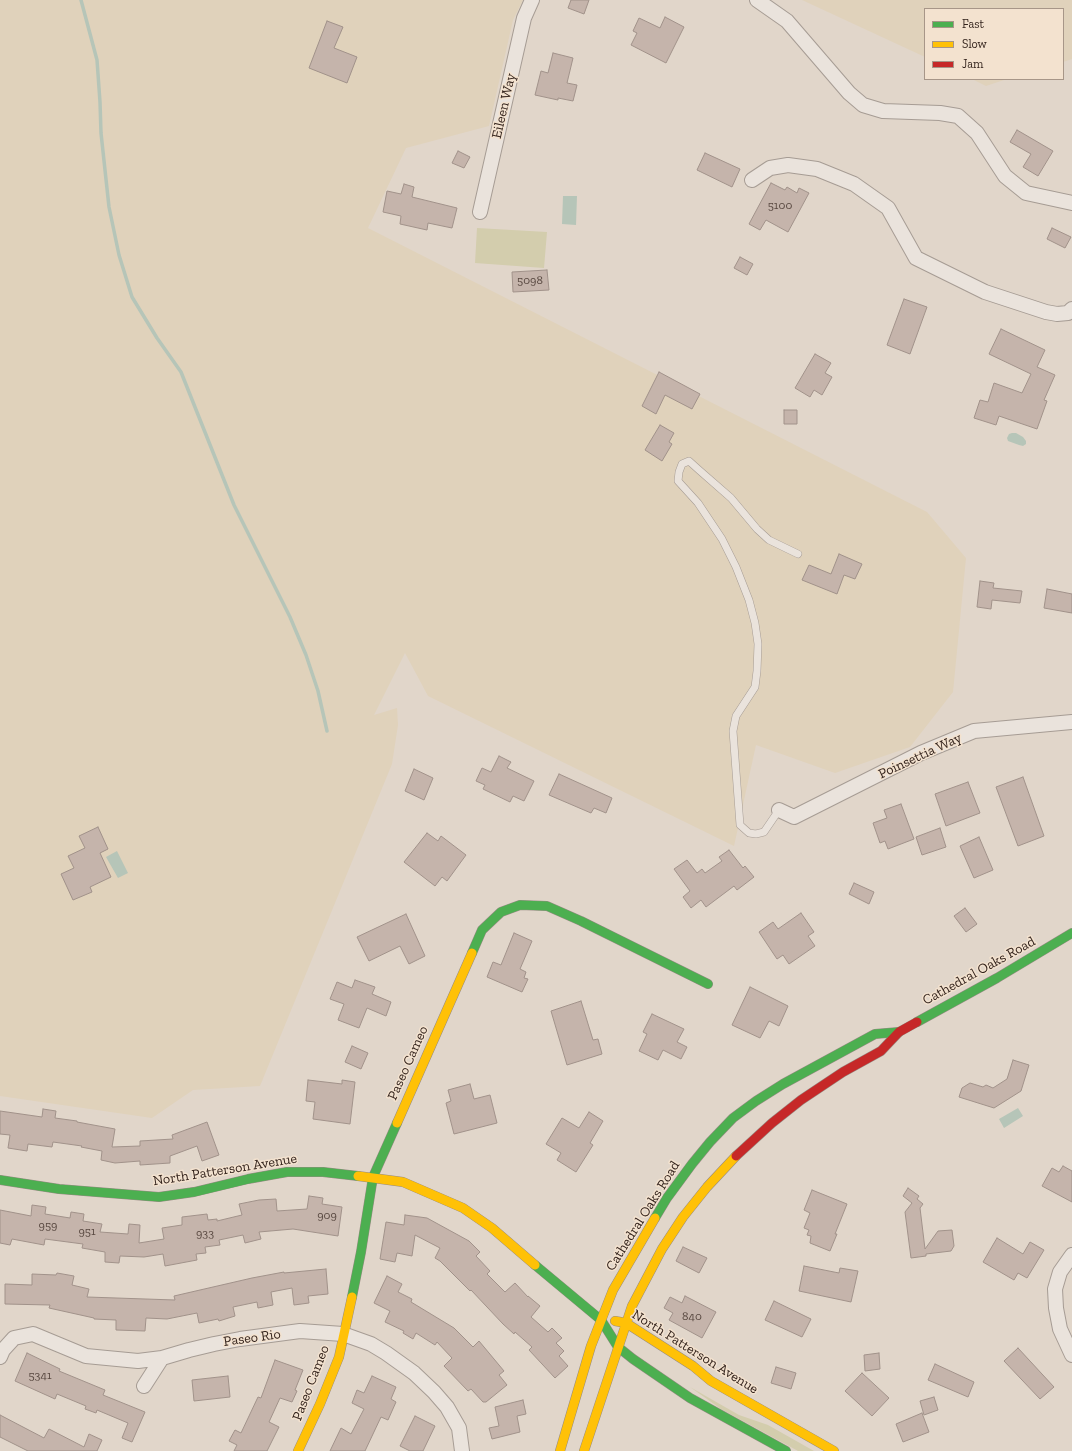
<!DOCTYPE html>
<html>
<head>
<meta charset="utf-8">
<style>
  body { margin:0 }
  #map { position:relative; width:1072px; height:1451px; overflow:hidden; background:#e1d6ca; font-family:"Zilla Slab",serif }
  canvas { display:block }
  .legend { position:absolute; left:924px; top:8px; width:140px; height:72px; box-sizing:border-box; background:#f3e2cf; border:1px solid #a79688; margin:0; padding:5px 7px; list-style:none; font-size:12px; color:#34241d }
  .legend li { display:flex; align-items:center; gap:8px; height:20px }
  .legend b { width:20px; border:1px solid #a79688 }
</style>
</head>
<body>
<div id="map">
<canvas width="1072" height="1451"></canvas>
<ul class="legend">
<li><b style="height:5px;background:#4caf50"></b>Fast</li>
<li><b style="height:5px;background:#ffc107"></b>Slow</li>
<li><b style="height:5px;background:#c62828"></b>Jam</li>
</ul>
</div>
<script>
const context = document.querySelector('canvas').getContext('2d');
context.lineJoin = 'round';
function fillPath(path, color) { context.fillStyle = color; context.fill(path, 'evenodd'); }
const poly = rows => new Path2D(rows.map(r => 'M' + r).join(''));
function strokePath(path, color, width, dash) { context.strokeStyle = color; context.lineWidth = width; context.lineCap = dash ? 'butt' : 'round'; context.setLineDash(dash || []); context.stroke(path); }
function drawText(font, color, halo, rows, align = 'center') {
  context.font = font + ' "Zilla Slab",serif'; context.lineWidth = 3; context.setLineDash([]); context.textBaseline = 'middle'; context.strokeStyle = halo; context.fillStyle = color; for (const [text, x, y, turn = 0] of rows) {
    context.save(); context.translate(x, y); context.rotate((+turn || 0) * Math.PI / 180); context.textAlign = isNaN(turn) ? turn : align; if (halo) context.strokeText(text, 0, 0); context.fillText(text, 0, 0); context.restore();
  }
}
fillPath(poly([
  [0,0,523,0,513,20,489,126,406,148,368,228,927,512,966,558,953,692,910,747,835,773,756,745,734,846,428,696,405,653,374,715,397,708,398,725,392,764,260,1086,193,1090,152,1118,0,1096],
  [802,0,1072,0,1072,59,1063,62,1063,9,925,9,925,57],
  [972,79,1007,79,986,86]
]), '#e0d2bb');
fillPath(poly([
  [477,228,547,232,544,268,475,263],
  [690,1387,739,1415,768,1425,814,1451,798,1451,721,1409]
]), '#d3cdad');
fillPath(poly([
  [563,196,577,196,576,225,562,224],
  [1012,433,1016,433,1023,437,1026,441,1026,444,1023,446,1019,445,1008,441,1007,438,1009,434],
  [117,851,128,873,118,878,106,857],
  [1018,1108,1023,1116,1004,1128,999,1119]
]), '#b6c5b8');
strokePath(poly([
  [81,0,97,60,100,102,101,133,109,207,119,255,132,297,157,338,181,372,234,505,290,617,306,655,318,691,327,731]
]), '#b6c5b8', 3.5);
const building = poly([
  [571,0,589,0,584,14,568,8,571,0],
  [665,17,684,27,666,63,631,45,637,33,633,31,639,18,660,28,665,17],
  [327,21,343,27,334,48,357,57,347,83,309,68,327,21],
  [553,53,573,58,567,83,577,85,573,101,558,98,558,100,535,95,541,71,548,73,553,53],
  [1017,130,1053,151,1038,176,1023,167,1031,154,1010,142,1017,130],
  [458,151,470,157,464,168,452,163,458,151],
  [705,153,740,169,732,187,697,170,705,153],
  [771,183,785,190,787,187,797,193,799,188,809,193,788,232,766,220,760,230,749,224,771,183],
  [404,184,414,187,412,197,457,208,452,228,428,223,427,230,400,224,401,216,383,212,387,191,401,194,404,184],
  [1052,228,1071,237,1065,248,1047,239,1052,228],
  [740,257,753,264,747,275,734,268,740,257],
  [547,270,549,290,513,292,512,272,547,270],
  [904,299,927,307,910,354,887,345,904,299],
  [1001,329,1045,350,1037,367,1055,375,1044,400,1047,401,1037,429,999,416,996,425,974,418,980,400,988,402,994,383,1022,393,1031,374,989,354,1001,329],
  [815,354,831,363,825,373,832,377,822,395,814,390,810,397,795,388,815,354],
  [659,372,700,394,692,409,665,395,656,414,642,406,659,372],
  [784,410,797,410,797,424,784,424,784,410],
  [660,425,674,433,669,442,672,444,662,461,645,450,660,425],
  [839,554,862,564,855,579,844,575,837,594,802,580,809,565,831,574,839,554],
  [980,581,994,583,993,588,1022,591,1020,603,992,600,991,609,977,607,980,581],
  [1047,589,1072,594,1072,613,1044,608,1047,589],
  [499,756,511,762,507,768,534,781,524,801,513,796,510,802,483,789,485,785,476,781,482,768,491,772,499,756],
  [414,769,433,778,424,800,405,791,414,769],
  [559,774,612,798,606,813,594,808,591,813,549,795,559,774],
  [1023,777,1044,836,1018,846,996,787,1023,777],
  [968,782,980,813,946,826,935,794,968,782],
  [901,804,914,839,888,849,885,841,880,843,873,823,887,818,884,810,901,804],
  [98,827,108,849,100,853,111,877,90,887,92,892,73,900,61,874,74,868,68,856,85,848,79,836,98,827],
  [940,828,946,847,922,855,916,837,940,828],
  [427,833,438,841,441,836,466,855,447,881,442,877,435,886,404,862,427,833],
  [979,837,993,870,974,878,960,846,979,837],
  [729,850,743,868,745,866,754,877,737,890,734,886,706,907,701,900,691,908,683,897,690,891,674,869,687,860,697,873,702,869,705,873,722,861,719,857,729,850],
  [854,883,874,892,869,904,849,894,854,883],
  [965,908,977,924,966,932,954,916,965,908],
  [801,913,814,932,808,936,815,946,789,964,783,955,777,959,759,932,773,922,778,929,801,913],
  [406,914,425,956,409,964,400,946,369,961,357,937,406,914],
  [514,933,532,941,520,969,526,972,524,978,528,979,522,992,487,977,493,962,501,965,514,933],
  [355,980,375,987,372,994,391,1002,386,1016,367,1008,359,1028,338,1020,344,1004,330,999,337,982,352,988,355,980],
  [750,987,788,1006,779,1026,769,1021,760,1038,732,1025,750,987],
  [581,1001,593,1040,598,1039,602,1054,567,1065,551,1011,581,1001],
  [652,1014,684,1029,677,1042,687,1047,681,1059,663,1050,658,1060,639,1051,647,1034,643,1032,652,1014],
  [352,1046,368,1053,361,1069,345,1062,352,1046],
  [1013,1060,1029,1065,1021,1091,994,1108,959,1097,962,1088,970,1083,983,1087,986,1085,993,1088,1007,1079,1013,1060],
  [308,1080,342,1084,342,1080,355,1082,350,1124,313,1119,315,1102,306,1101,308,1080],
  [470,1084,474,1099,490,1095,497,1123,454,1134,446,1103,451,1101,448,1090,470,1084],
  [43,1109,56,1111,55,1118,77,1121,77,1122,115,1129,112,1147,140,1146,140,1141,173,1139,172,1135,207,1122,219,1155,202,1161,197,1146,170,1156,170,1163,140,1165,140,1161,115,1163,101,1160,102,1151,81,1147,82,1146,53,1142,52,1147,28,1144,27,1151,8,1148,10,1135,0,1134,0,1111,42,1117,43,1109],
  [589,1112,603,1121,590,1143,593,1145,576,1172,557,1160,561,1153,546,1144,562,1118,579,1128,589,1112],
  [1063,1166,1072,1171,1072,1202,1042,1186,1052,1168,1059,1172,1063,1166],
  [908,1188,919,1196,917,1199,923,1204,920,1208,925,1249,938,1231,952,1230,954,1246,951,1251,926,1254,926,1256,911,1258,905,1212,912,1203,903,1196,908,1188],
  [812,1190,847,1204,835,1234,837,1234,830,1251,810,1243,811,1236,807,1235,809,1230,804,1228,810,1213,804,1210,812,1190],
  [309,1196,323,1198,322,1204,342,1207,338,1236,293,1229,259,1232,261,1239,245,1243,243,1235,219,1240,220,1245,205,1247,206,1253,196,1254,197,1260,165,1266,163,1254,144,1257,120,1256,119,1263,105,1262,105,1252,82,1248,83,1244,45,1239,44,1245,12,1239,10,1245,0,1243,0,1210,31,1216,32,1205,46,1207,45,1214,70,1218,71,1212,84,1214,83,1221,102,1224,100,1232,128,1234,129,1224,140,1225,139,1243,164,1239,162,1228,182,1225,182,1217,207,1214,208,1220,217,1219,217,1221,242,1215,239,1204,259,1200,276,1199,277,1211,307,1209,309,1196],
  [405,1215,427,1218,469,1241,480,1252,476,1256,490,1271,487,1274,505,1292,515,1283,528,1297,528,1296,540,1306,531,1317,548,1332,552,1328,562,1338,556,1343,564,1351,559,1356,568,1366,555,1378,529,1350,532,1347,515,1332,514,1334,503,1324,471,1290,470,1291,440,1261,435,1258,440,1248,415,1235,412,1256,397,1253,395,1262,380,1259,386,1222,404,1225,405,1215],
  [997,1238,1023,1254,1030,1242,1044,1250,1027,1278,1018,1273,1014,1280,983,1262,997,1238],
  [683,1247,707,1258,699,1273,676,1261,683,1247],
  [804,1266,839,1273,840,1268,858,1271,851,1302,799,1291,804,1266],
  [326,1269,328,1294,308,1296,309,1303,294,1305,292,1288,271,1292,273,1305,258,1308,257,1302,233,1307,235,1316,219,1321,218,1319,199,1323,197,1313,167,1319,146,1318,145,1331,116,1330,116,1320,94,1319,94,1318,49,1308,50,1305,5,1304,5,1284,32,1285,32,1274,56,1275,57,1273,74,1276,72,1285,89,1289,87,1297,175,1300,174,1296,252,1278,284,1272,284,1273,326,1269],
  [387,1276,402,1284,398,1292,412,1299,411,1302,454,1328,473,1347,479,1341,504,1371,499,1375,507,1385,486,1402,483,1402,471,1389,468,1391,444,1366,452,1358,437,1342,435,1345,416,1333,413,1339,403,1333,404,1331,385,1322,390,1311,374,1303,387,1276],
  [685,1296,716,1312,702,1338,669,1320,673,1313,664,1308,670,1297,682,1303,685,1296],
  [774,1301,811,1319,802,1337,765,1320,774,1301],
  [1018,1348,1054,1387,1040,1399,1004,1361,1018,1348],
  [27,1353,60,1369,59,1371,105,1390,103,1395,145,1412,132,1442,122,1438,128,1423,97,1410,96,1413,85,1409,86,1406,57,1394,55,1399,15,1381,27,1353],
  [879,1353,880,1369,865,1371,864,1355,879,1353],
  [275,1360,303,1370,295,1390,297,1391,292,1402,280,1398,269,1422,279,1427,267,1451,234,1451,237,1445,229,1441,235,1430,241,1433,258,1397,261,1398,275,1360],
  [935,1364,974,1382,968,1397,928,1380,935,1364],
  [776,1367,796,1373,791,1389,771,1383,776,1367],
  [862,1373,889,1398,872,1416,845,1391,862,1373],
  [228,1376,230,1397,194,1401,192,1380,228,1376],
  [372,1376,396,1387,391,1399,396,1402,388,1420,381,1417,365,1451,330,1451,341,1428,351,1434,364,1409,352,1403,357,1390,364,1393,372,1376],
  [934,1397,938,1410,924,1415,920,1401,934,1397],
  [523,1400,526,1414,517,1416,520,1432,492,1439,489,1428,499,1426,495,1407,523,1400],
  [922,1413,929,1432,903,1442,896,1424,922,1413],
  [0,1415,44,1438,49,1429,84,1447,89,1434,102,1440,97,1451,28,1451,0,1437,0,1415],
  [415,1416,435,1426,423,1451,410,1451,400,1446,415,1416]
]);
fillPath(building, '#c5b4ab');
strokePath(building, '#a1928a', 1);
const lane = poly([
  [779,810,764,832,756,834,749,833,740,825,733,731,736,716,755,687,757,671,758,644,755,623,749,600,736,567,722,539,698,503,678,481,679,472,682,464,689,461,699,470,731,498,757,529,769,540,798,554]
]);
const street = poly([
  [757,0,787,21,849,93,863,105,883,111,940,113,958,116,977,133,1005,176,1026,193,1072,203],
  [752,180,770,168,788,165,817,169,854,184,888,208,916,258,985,292,1046,312,1057,314,1068,313,1072,309],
  [480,212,524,18,532,0],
  [779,810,794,817,921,753,974,731,1072,722],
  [1072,1255,1060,1272,1055,1289,1056,1308,1060,1329,1072,1355],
  [0,1357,3,1350,14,1338,33,1334,86,1356,138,1361,162,1358],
  [144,1386,162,1358,189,1350,214,1344,240,1339,300,1331,343,1334,371,1344,386,1353,414,1373,434,1392,447,1407,459,1428,462,1451]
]);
const fast = poly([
  [472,953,482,930,501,912,520,905,547,906,581,921,708,984],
  [917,1022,997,978,1072,933],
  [0,1180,59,1189,159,1197,194,1192,248,1179,287,1172,323,1172,358,1176],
  [655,1218,667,1198,692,1164,710,1142,733,1118,756,1101,783,1084,875,1034,899,1032],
  [535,1265,601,1320,618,1347,633,1359,690,1398,786,1451],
  [352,1297,361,1252,373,1177,397,1123]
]);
const slow = poly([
  [397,1123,472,953],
  [358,1176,403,1182,463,1208,492,1228,535,1265],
  [615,1321,626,1323,693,1366,711,1381,834,1451],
  [298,1451,320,1404,339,1357,352,1297],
  [560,1451,591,1346,613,1290,655,1218],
  [584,1451,632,1306,662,1249,683,1217,707,1187,736,1156]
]);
const jam = poly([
  [736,1156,772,1123,801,1100,843,1072,881,1051,899,1032,917,1022]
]);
strokePath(lane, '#a69c94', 8);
strokePath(street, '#a69c94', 16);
strokePath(fast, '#968b83', 10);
strokePath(slow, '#968b83', 10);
strokePath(jam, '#968b83', 10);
strokePath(lane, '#eae3dc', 7);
strokePath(street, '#eae3dc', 14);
strokePath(fast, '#4caf50', 9);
strokePath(slow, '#ffc107', 9);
strokePath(jam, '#c62828', 9);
drawText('12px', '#584840', null, [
  ["5100",780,206],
  ["5098",530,281],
  ["909",327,1216],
  ["959",48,1226],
  ["951",87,1232],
  ["933",205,1234],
  ["840",692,1317],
  ["5341",40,1376]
]);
drawText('14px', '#34241d', '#f3e2cf', [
  ["Eileen Way",504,106,-77],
  ["Poinsettia Way",920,756,-25],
  ["Cathedral Oaks Road",979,971,-29],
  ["Paseo Cameo",408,1063,-66],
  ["North Patterson Avenue",225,1170,-9],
  ["Cathedral Oaks Road",643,1216,-58],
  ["Paseo Rio",252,1338,-8],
  ["North Patterson Avenue",695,1352,32],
  ["Paseo Cameo",311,1383,-69]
]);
</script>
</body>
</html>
